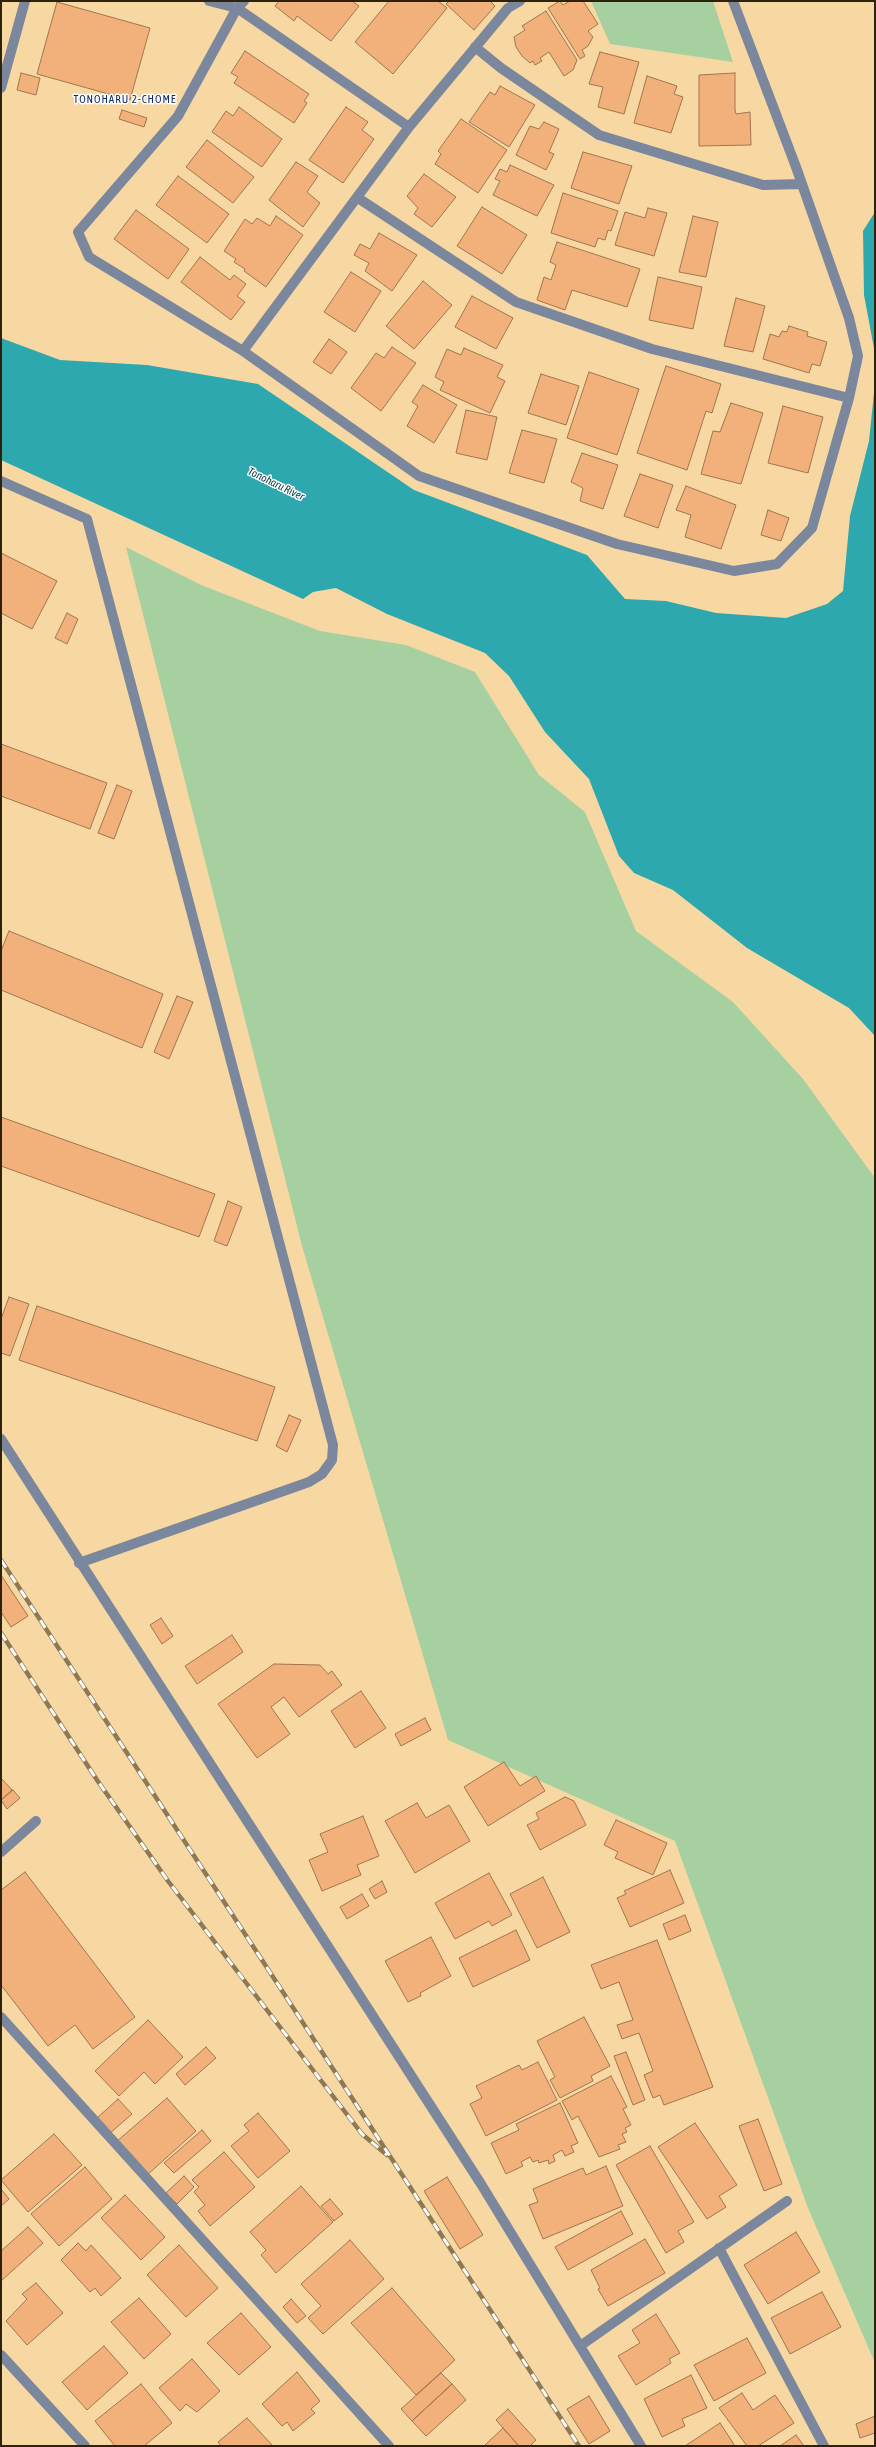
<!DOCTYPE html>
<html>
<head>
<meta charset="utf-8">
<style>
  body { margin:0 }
  #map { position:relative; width:876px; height:2447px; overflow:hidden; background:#f7d8a3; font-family:"Asap Condensed",sans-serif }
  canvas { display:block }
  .frame { position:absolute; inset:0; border:2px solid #2d220c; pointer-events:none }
</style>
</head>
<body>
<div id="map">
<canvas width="876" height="2447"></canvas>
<div class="frame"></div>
</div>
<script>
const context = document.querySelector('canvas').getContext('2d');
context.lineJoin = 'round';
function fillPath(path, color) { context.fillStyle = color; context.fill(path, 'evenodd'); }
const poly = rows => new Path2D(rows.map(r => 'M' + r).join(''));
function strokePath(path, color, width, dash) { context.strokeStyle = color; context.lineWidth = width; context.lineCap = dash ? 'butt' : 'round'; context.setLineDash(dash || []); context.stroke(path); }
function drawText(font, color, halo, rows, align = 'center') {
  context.font = font + ' "Asap Condensed",sans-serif'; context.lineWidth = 3; context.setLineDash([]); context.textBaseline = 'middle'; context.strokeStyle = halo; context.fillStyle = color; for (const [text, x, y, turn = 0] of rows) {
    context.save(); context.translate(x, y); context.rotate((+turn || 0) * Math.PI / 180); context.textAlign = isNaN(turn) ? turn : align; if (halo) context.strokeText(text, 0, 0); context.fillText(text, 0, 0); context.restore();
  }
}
fillPath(poly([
  [591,1,713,1,733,62,610,44],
  [126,547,201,585,320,631,406,645,475,672,539,775,585,812,636,931,733,1002,803,1079,875,1178,875,2363,808,2208,675,1841,448,1740,302,1246]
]), '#a7d0a1');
fillPath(poly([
  [875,212,875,354,864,295,863,231],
  [1,338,60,360,147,365,258,384,414,490,587,555,625,599,666,601,716,613,786,618,827,604,843,591,850,516,869,441,875,383,875,1036,849,1008,747,948,673,890,634,873,619,856,589,779,545,732,509,676,485,653,387,614,336,588,313,592,303,599,1,460]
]), '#2da8af');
const building = poly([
  [279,1,352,1,359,6,331,41,297,16,294,21,275,6,279,1],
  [389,1,438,1,447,8,393,74,355,42,389,1],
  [449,1,490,1,495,6,474,30,446,4,449,1],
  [560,1,563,5,570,1,583,1,598,24,588,31,593,37,588,46,582,50,585,56,580,59,548,8,560,1],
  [57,2,150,28,130,100,37,74,57,2],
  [546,11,577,60,573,70,564,76,549,52,540,58,542,61,535,65,533,61,530,63,522,56,516,47,514,37,525,30,522,26,546,11],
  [245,51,309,94,304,101,307,103,294,123,234,83,238,77,231,73,245,51],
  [600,52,639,62,624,114,598,107,603,87,589,84,600,52],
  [21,73,40,78,36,95,17,90,21,73],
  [735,73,735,110,736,114,750,112,751,145,699,146,699,75,735,73],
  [647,76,677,86,674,94,683,97,671,133,634,123,647,76],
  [500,86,535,105,509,147,469,122,490,92,495,95,500,86],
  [239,107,282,139,262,167,212,132,226,111,233,116,239,107],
  [346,107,368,122,362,130,374,139,343,183,309,160,346,107],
  [122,110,147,118,144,127,119,119,122,110],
  [461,119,507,150,478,193,435,164,441,154,438,151,461,119],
  [544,122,559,129,549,152,554,154,546,170,516,155,530,126,539,129,544,122],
  [207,140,254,177,233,203,186,167,207,140],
  [583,152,632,166,619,204,571,188,583,152],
  [296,162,318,176,307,192,320,203,303,227,269,200,296,162],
  [510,165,554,185,537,216,493,195,500,181,495,179,500,169,507,172,510,165],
  [424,174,456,197,432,227,414,214,418,208,407,196,424,174],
  [178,176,229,214,207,243,156,205,178,176],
  [563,193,618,211,611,231,608,230,605,240,598,238,595,247,551,233,563,193],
  [482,207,527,235,502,274,457,246,482,207],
  [648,208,667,213,654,256,615,245,625,212,645,218,648,208],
  [136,210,189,249,168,279,114,239,136,210],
  [276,216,303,235,266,287,244,271,245,269,234,262,236,259,224,251,245,219,252,224,257,218,270,226,276,216],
  [693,216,718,222,706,277,679,272,693,216],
  [379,233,417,255,392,291,365,271,369,263,354,255,360,244,370,249,379,233],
  [557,242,640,269,627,307,572,290,565,310,537,300,544,277,551,280,556,265,550,262,557,242],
  [200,257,230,280,234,275,246,284,237,296,245,302,231,320,181,282,200,257],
  [351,272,381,291,355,332,324,312,351,272],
  [658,277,702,287,693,329,649,320,658,277],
  [423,281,452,305,414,349,386,326,423,281],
  [472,296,513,318,496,349,455,327,472,296],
  [736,298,765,306,753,352,724,346,736,298],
  [789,326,808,332,807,336,827,342,820,366,812,364,809,373,763,359,770,334,779,337,782,331,787,332,789,326],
  [329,339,347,352,331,374,313,362,329,339],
  [392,347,416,363,381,411,351,388,376,353,384,358,392,347],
  [464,348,503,365,497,377,505,381,490,413,440,390,444,382,435,377,447,349,461,355,464,348],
  [666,366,721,384,712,413,706,411,687,470,637,453,666,366],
  [589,372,639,389,617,455,567,438,589,372],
  [541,374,579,386,566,425,528,413,541,374],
  [423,385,457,405,434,443,407,426,418,406,412,402,423,385],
  [731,403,763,413,741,484,701,474,713,431,720,432,731,403],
  [783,406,823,417,808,473,768,463,783,406],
  [466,410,497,417,487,460,456,453,466,410],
  [522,430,557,439,544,483,509,473,522,430],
  [582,453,618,465,603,509,580,501,583,488,571,482,582,453],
  [640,474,673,485,658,528,624,516,640,474],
  [686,486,736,505,721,549,685,537,691,515,676,510,686,486],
  [768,510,789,518,781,541,761,535,768,510],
  [1,553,57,581,32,629,1,613,1,553],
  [67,613,78,619,67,644,55,638,67,613],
  [1,744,107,783,90,829,1,796,1,744],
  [117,785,132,791,114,839,98,833,117,785],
  [9,931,163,994,142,1048,1,990,1,951,9,931],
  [177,996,193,1002,169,1059,154,1052,177,996],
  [1,1117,215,1194,199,1237,1,1166,1,1117],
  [228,1201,242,1207,227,1246,214,1241,228,1201],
  [9,1297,29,1304,10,1356,1,1353,1,1319,9,1297],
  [37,1306,275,1387,257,1441,19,1360,37,1306],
  [289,1415,301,1420,287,1452,276,1446,289,1415],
  [1,1575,28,1616,11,1627,1,1612,1,1575],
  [161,1618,173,1636,162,1644,150,1625,161,1618],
  [232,1635,243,1652,197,1684,185,1666,232,1635],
  [274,1664,320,1665,328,1674,332,1671,342,1685,299,1717,284,1697,271,1707,290,1734,257,1758,218,1704,274,1664],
  [361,1691,386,1728,355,1748,331,1711,361,1691],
  [425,1718,431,1730,401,1746,395,1734,425,1718],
  [504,1762,520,1786,536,1776,545,1791,488,1826,464,1787,504,1762],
  [1,1778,12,1790,1,1800,1,1778],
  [13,1790,20,1798,7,1809,1,1800,13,1790],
  [565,1797,574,1801,586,1825,540,1850,527,1825,539,1819,536,1813,565,1797],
  [417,1803,426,1818,449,1805,470,1841,415,1873,385,1821,417,1803],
  [363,1816,379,1856,357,1865,361,1875,322,1891,309,1860,328,1852,320,1834,363,1816],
  [616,1820,667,1843,653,1875,615,1858,618,1852,604,1845,616,1820],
  [670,1870,684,1903,630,1927,617,1898,626,1894,624,1891,670,1870],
  [25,1872,135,2017,93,2049,75,2025,48,2046,1,1985,1,1890,25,1872],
  [489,1873,512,1915,492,1926,489,1921,455,1939,435,1903,489,1873],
  [543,1877,570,1932,537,1948,510,1894,543,1877],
  [382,1881,387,1892,375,1899,369,1889,382,1881],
  [362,1894,369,1906,347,1919,340,1907,362,1894],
  [685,1915,691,1931,669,1940,663,1924,685,1915],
  [516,1930,530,1960,473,1987,459,1958,516,1930],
  [431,1937,451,1976,420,1993,421,1996,408,2002,385,1961,431,1937],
  [657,1940,713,2087,664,2105,660,2095,653,2098,644,2075,653,2071,639,2033,622,2039,617,2025,633,2020,619,1982,601,1989,591,1965,657,1940],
  [584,2017,610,2066,591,2076,593,2081,560,2098,550,2080,555,2077,537,2041,584,2017],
  [148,2020,183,2057,155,2084,144,2072,119,2096,95,2071,148,2020],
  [206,2047,216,2058,185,2085,176,2074,206,2047],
  [626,2052,645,2100,633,2105,614,2056,626,2052],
  [538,2062,557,2100,486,2136,470,2104,482,2098,476,2086,519,2065,522,2070,538,2062],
  [611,2076,627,2107,623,2109,631,2125,625,2128,627,2132,622,2134,626,2142,618,2145,620,2149,599,2157,578,2116,572,2120,562,2101,611,2076],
  [167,2098,196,2131,146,2176,116,2142,167,2098],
  [118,2099,132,2114,109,2134,96,2119,118,2099],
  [560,2103,578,2143,571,2146,574,2152,565,2156,562,2150,553,2155,555,2161,549,2164,548,2160,539,2163,538,2160,533,2162,530,2157,521,2162,523,2166,506,2174,491,2143,519,2130,516,2124,560,2103],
  [258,2113,290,2151,258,2178,231,2146,249,2131,244,2125,258,2113],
  [758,2119,782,2184,764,2191,739,2126,758,2119],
  [695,2123,737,2185,719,2196,726,2207,707,2219,658,2147,695,2123],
  [202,2130,211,2141,174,2173,164,2163,202,2130],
  [54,2134,82,2165,28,2212,1,2180,54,2134],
  [650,2146,694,2222,678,2231,684,2242,666,2253,616,2165,650,2146],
  [224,2152,255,2187,210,2226,198,2211,205,2205,194,2192,199,2187,192,2180,224,2152],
  [606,2166,623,2206,543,2239,529,2205,538,2202,533,2189,583,2168,586,2175,606,2166],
  [85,2167,112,2199,59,2246,31,2214,85,2167],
  [184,2176,194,2187,177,2204,166,2193,184,2176],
  [447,2177,483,2235,460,2249,424,2191,447,2177],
  [301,2186,333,2222,276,2273,261,2255,266,2250,250,2232,301,2186],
  [1,2189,9,2199,1,2206,1,2189],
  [125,2195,165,2237,141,2260,101,2218,125,2195],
  [330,2199,343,2214,334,2221,321,2206,330,2199],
  [621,2211,633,2234,568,2270,555,2247,621,2211],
  [28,2227,43,2243,1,2281,1,2251,28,2227],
  [796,2232,820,2272,768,2304,744,2265,796,2232],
  [645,2239,665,2273,608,2306,598,2289,600,2288,591,2270,645,2239],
  [350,2240,384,2279,323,2334,308,2318,321,2306,301,2284,350,2240],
  [78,2243,86,2251,91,2245,121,2278,101,2296,95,2288,90,2292,61,2260,78,2243],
  [179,2245,218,2288,186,2317,147,2275,179,2245],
  [36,2283,63,2313,27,2345,6,2321,27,2299,22,2294,36,2283],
  [392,2288,455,2360,416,2395,351,2323,392,2288],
  [822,2292,841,2327,790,2354,771,2318,822,2292],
  [139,2298,171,2334,144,2359,111,2322,139,2298],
  [291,2299,306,2316,297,2323,283,2307,291,2299],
  [241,2313,271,2347,239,2375,207,2343,241,2313],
  [656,2314,680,2353,669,2359,671,2363,636,2385,618,2356,640,2343,632,2330,656,2314],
  [747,2338,766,2373,714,2401,694,2365,747,2338],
  [104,2346,128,2373,87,2410,62,2382,104,2346],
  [192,2359,220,2391,197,2412,186,2404,180,2411,159,2388,192,2359],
  [297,2372,320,2401,311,2409,315,2413,293,2431,287,2422,282,2426,262,2404,297,2372],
  [441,2373,452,2384,412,2421,401,2409,441,2373],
  [691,2375,707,2408,682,2419,685,2426,662,2437,644,2399,691,2375],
  [141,2384,172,2423,144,2446,115,2446,95,2421,141,2384],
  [452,2384,466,2400,426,2436,412,2421,452,2384],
  [742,2393,753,2410,775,2395,794,2423,758,2446,747,2446,719,2408,742,2393],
  [589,2396,610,2431,589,2444,567,2409,589,2396],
  [508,2409,536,2440,530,2446,519,2446,496,2420,508,2409],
  [875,2416,875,2433,860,2438,856,2424,875,2416],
  [247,2418,273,2446,221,2446,218,2442,247,2418],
  [720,2423,735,2446,685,2446,720,2423],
  [503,2428,519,2446,484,2446,503,2428],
  [796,2435,804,2446,780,2446,796,2435]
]);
fillPath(building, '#f2b17a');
strokePath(building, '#a0754f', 1);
strokePath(poly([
  [209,1,237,8,409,127],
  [244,1,237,8,178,116,78,232,89,257,243,351,419,476,617,544,734,571,777,564,812,528,849,398,858,356,849,318,796,167,733,1],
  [475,47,501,68,599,135,763,185,802,184],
  [1,88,25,1],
  [358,198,516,302,652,349,849,398],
  [243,351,409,127,508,8,520,1],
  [1,481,87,519,333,1445,332,1460,322,1474,309,1482,79,1563],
  [1,1439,481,2184,641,2446],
  [1,1852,36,1821],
  [1,2017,389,2446],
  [719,2248,824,2446],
  [580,2346,787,2201],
  [1,2355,85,2446]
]), '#7b879c', 10);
const rail = poly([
  [1,1560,579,2446],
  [1,1633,97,1780,168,1881,362,2134,387,2155]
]);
strokePath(rail, '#8d7954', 4.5);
strokePath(rail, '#fefefe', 3, [9]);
context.letterSpacing = '1px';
drawText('11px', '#0f2c61', '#fefefe', [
  ["TONOHARU 2-CHOME",125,100]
]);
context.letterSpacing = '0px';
drawText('italic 11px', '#00393c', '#fefefe', [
  ["Tonoharu River",276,484,26]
]);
</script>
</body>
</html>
